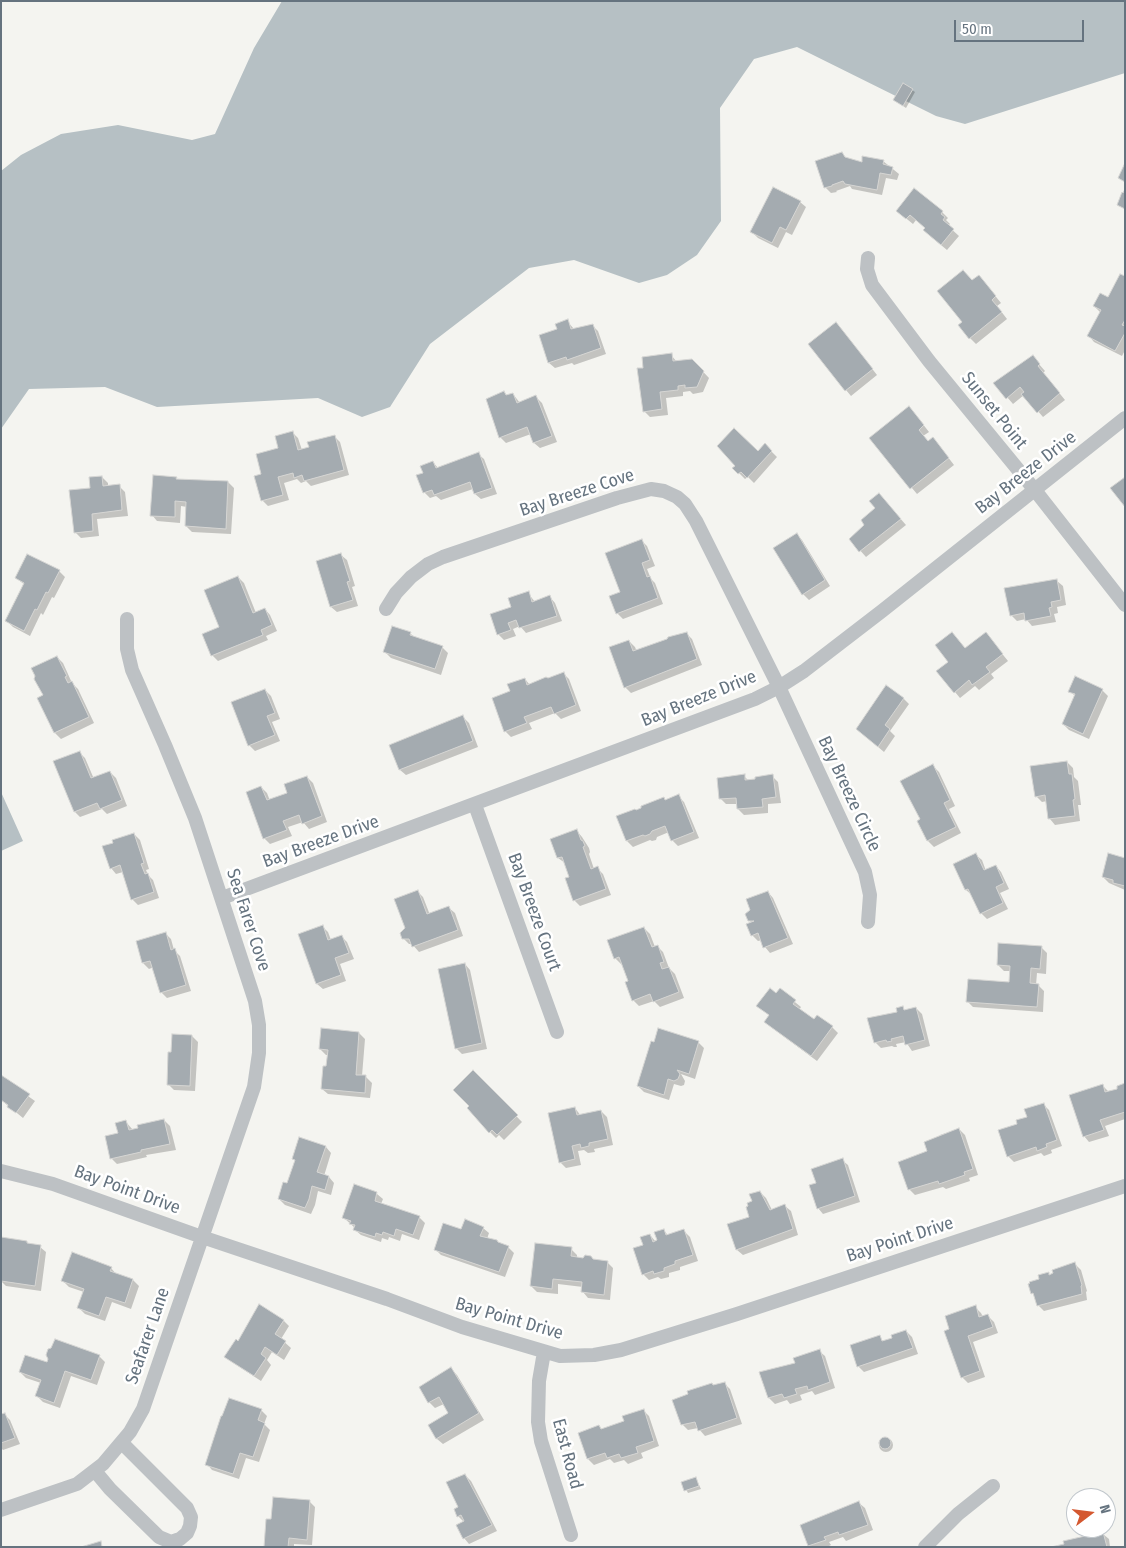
<!DOCTYPE html>
<html>
<head>
<meta charset="utf-8">
<style>
  body { margin:0 }
  #map { position:relative; width:1126px; height:1548px; overflow:hidden; background:#f4f4f0; font-family:"Fira Sans Condensed",sans-serif }
  canvas { display:block }
  .frame { position:absolute; inset:0; border:2px solid #65737f; pointer-events:none }
  .north { position:absolute; left:1066px; top:1488px; width:50px; height:50px; box-sizing:border-box; background:#fff; border:1px solid #c1c7cc; border-radius:50%; rotate:75deg; font-size:14px; font-weight:700; line-height:20px; text-align:center; color:#65737f }
  .north::after { content:''; display:block; margin:auto; width:18px; height:22px; background:#d45830; clip-path:polygon(50% 0,100% 100%,50% 72%,0 100%) }
  .scale { position:absolute; left:954px; top:20px; width:130px; height:22px; box-sizing:border-box; border:2px solid #65737f; border-top:0; padding-left:6px; font-size:15px; line-height:18px; white-space:nowrap; color:#65737f; -webkit-text-stroke:4px #fff; paint-order:stroke }
</style>
</head>
<body>
<div id="map">
<canvas width="1126" height="1548"></canvas>
<div class="frame"></div>
<div class="north">N</div>
<div class="scale">50 m</div>
</div>
<script>
const context = document.querySelector('canvas').getContext('2d');
context.lineJoin = 'round';
function fillPath(path, color) { context.fillStyle = color; context.fill(path, 'evenodd'); }
const poly = rows => new Path2D(rows.map(r => 'M' + r).join(''));
function strokePath(path, color, width, dash) { context.strokeStyle = color; context.lineWidth = width; context.lineCap = dash ? 'butt' : 'round'; context.setLineDash(dash || []); context.stroke(path); }
function drawText(font, color, halo, rows, align = 'center') {
  context.font = font + ' "Fira Sans Condensed",sans-serif'; context.lineWidth = 5; context.setLineDash([]); context.textBaseline = 'middle'; context.strokeStyle = halo; context.fillStyle = color; for (const [text, x, y, turn = 0] of rows) {
    context.save(); context.translate(x, y); context.rotate((+turn || 0) * Math.PI / 180); context.textAlign = isNaN(turn) ? turn : align; if (halo) context.strokeText(text, 0, 0); context.fillText(text, 0, 0); context.restore();
  }
}
fillPath(poly([
  [282,1,1125,1,1125,73,965,124,936,116,797,47,754,59,720,108,721,221,697,255,667,275,639,283,574,260,529,268,430,344,390,407,362,417,318,398,157,407,105,387,29,389,1,429,1,171,21,155,61,134,118,125,192,140,215,134,254,48],
  [1,792,23,841,1,851]
]), '#b6c0c4');
fillPath(poly([
  [904,84,915,92,906,108,894,100],
  [847,159,864,163,883,161,899,174,897,180,886,178,882,195,852,189,850,186,836,191,837,192,831,193,825,187],
  [800,202,806,207,792,235,786,232,778,248,758,238,752,232],
  [897,211,942,212,948,218,946,220,950,224,948,226,959,236,947,250,930,236,924,230,926,228,916,220,913,224],
  [1125,277,1125,350,1122,356,1094,342,1089,336,1101,313,1094,306,1109,298],
  [972,281,984,282,1001,303,997,306,1007,319,976,344,970,338,964,322],
  [567,321,574,329,592,325,598,331,606,354,574,365,572,363,555,368,549,363,540,336,558,330],
  [842,330,877,375,851,396,846,390],
  [671,355,677,362,692,360,709,378,703,392,693,394,690,391,683,392,683,396,666,398,668,415,650,417,644,411,645,369],
  [1038,363,1045,371,1043,373,1065,400,1043,417,1024,395,1013,404,995,383],
  [504,393,508,396,513,394,520,403,536,397,542,403,557,442,540,448,534,443,531,434,506,443,500,437],
  [915,414,929,432,923,436,928,442,938,444,954,465,917,494,871,439],
  [292,432,298,438,302,450,334,436,340,442,349,475,311,486,306,481,301,483,297,479,284,483,289,500,268,506,262,500,263,475,279,449],
  [765,445,777,457,754,483,748,477,745,479,734,468,758,452],
  [478,454,484,459,497,494,481,499,475,494,473,489,441,500,436,496,430,498,424,492,424,474,433,462,438,468],
  [102,477,108,483,108,487,119,486,125,492,128,516,97,519,99,536,81,538,75,532,92,489],
  [176,478,178,480,228,482,234,488,231,534,192,532,186,526,187,507,181,506,180,523,157,521,152,515],
  [885,501,906,525,866,557,850,539,866,525,877,509],
  [797,535,802,540,830,586,809,600,803,594],
  [641,540,647,546,655,566,647,569,651,579,655,583,663,604,623,619,617,613],
  [341,555,347,560,355,586,352,587,358,606,337,612,331,607,317,562],
  [59,571,65,577,54,598,52,597,43,615,41,613,30,636,13,627,7,621,25,585,16,578],
  [238,577,244,583,256,613,265,609,270,615,277,631,266,636,268,640,218,661,212,655],
  [1057,581,1063,586,1066,605,1057,607,1058,613,1054,614,1056,622,1032,626,1026,619,1017,621,1011,615],
  [528,593,535,602,550,597,555,603,562,621,526,633,520,626,513,629,516,636,504,640,498,634,513,608],
  [410,633,414,637,442,647,448,653,441,675,391,658,385,652],
  [686,633,692,639,702,665,631,693,625,687,629,641,635,647,637,652],
  [991,640,1008,661,991,674,994,678,979,690,975,686,960,698,955,692,950,662,966,649],
  [57,657,63,663,72,683,78,689,94,723,61,739,55,733,39,698,45,696],
  [563,673,569,679,581,711,561,719,555,713,529,723,532,729,511,737,505,731,511,692,525,679,530,685],
  [265,690,271,696,280,719,272,722,280,741,255,751,249,745],
  [1102,690,1108,696,1089,739,1069,730,1063,724,1076,697,1070,691],
  [903,698,909,704,890,731,895,736,884,752,857,729],
  [463,717,469,723,478,747,406,775,400,770,391,746],
  [79,752,85,758,94,779,110,772,116,778,127,806,107,814,102,809,80,817,75,812],
  [1067,762,1073,768,1074,777,1078,781,1081,805,1078,805,1080,821,1055,825,1050,819,1047,801,1042,802,1036,796],
  [933,766,939,772,955,806,949,809,961,833,934,847,928,841,919,821,922,820],
  [744,776,749,781,772,776,778,782,781,803,768,804,768,813,744,815,738,809,738,804,726,804,720,798],
  [307,777,313,783,327,822,309,829,303,822,288,827,292,836,270,844,264,838,261,787,267,793,270,801,289,794],
  [678,796,684,802,699,838,678,846,672,840,669,832,657,837,656,840,652,841,650,840,633,847,627,841,618,817,636,811,664,798,666,801],
  [577,831,582,837,589,848,590,852,589,854,594,869,597,868,603,874,611,895,580,906,574,900,571,877,565,863,558,858],
  [134,834,140,840,149,869,146,870,148,875,153,880,159,898,138,905,132,899,123,872,116,874,111,868],
  [976,855,982,860,986,871,996,866,1001,872,1009,889,1000,893,1008,909,987,919,981,913,973,896,966,890,955,865],
  [1125,859,1125,890,1109,883,1103,877],
  [417,891,423,897,430,915,449,908,455,913,463,936,419,952,412,944,409,944,403,938],
  [768,892,773,898,793,944,770,953,765,947,762,940,758,941,752,935,752,923,749,920],
  [323,927,328,932,331,940,341,936,347,942,354,959,340,964,346,981,323,989,317,984],
  [644,928,650,934,655,947,657,946,663,952,669,968,675,974,684,998,660,1007,654,1001,639,1006,633,1000,630,982,623,964,621,964,615,958],
  [165,933,171,939,174,950,180,956,191,991,167,998,161,992,154,967,149,969,143,963,137,942],
  [1041,947,1047,953,1046,974,1037,973,1036,985,1038,985,1044,991,1043,1012,973,1007,967,1001,1010,983,1011,971,1004,971,998,965],
  [465,964,470,970,487,1049,462,1054,456,1048],
  [780,990,801,1007,799,1010,815,1021,832,1027,838,1033,817,1061,771,1027,770,1016,758,1006,777,994],
  [902,1008,905,1011,916,1008,922,1014,930,1046,912,1051,906,1042,896,1044,897,1047,894,1047,892,1046,881,1048,875,1042],
  [322,1030,359,1033,365,1039,362,1076,366,1077,372,1083,370,1098,328,1094,322,1089,327,1067,329,1055,326,1055,320,1049],
  [192,1036,198,1042,195,1091,174,1090,168,1084],
  [698,1042,704,1048,695,1079,681,1074,685,1081,684,1085,681,1086,674,1084,669,1100,644,1092,638,1086],
  [473,1072,522,1122,504,1140,499,1135,496,1138,490,1132],
  [1,1077,35,1101,23,1118,1,1100],
  [1102,1085,1108,1091,1118,1090,1125,1085,1125,1119,1105,1126,1109,1136,1089,1142,1084,1136],
  [1043,1104,1049,1110,1062,1146,1051,1150,1052,1153,1044,1156,1041,1153,1014,1162,1008,1156,1018,1125],
  [575,1108,581,1116,601,1111,607,1117,613,1145,594,1149,595,1152,588,1153,584,1150,578,1151,581,1165,566,1168,560,1162],
  [164,1120,170,1126,176,1150,146,1155,147,1157,117,1164,112,1159,119,1133,126,1122,133,1130],
  [959,1129,965,1135,978,1175,969,1178,970,1181,946,1189,943,1187,915,1195,909,1189,929,1151,941,1137,940,1135],
  [326,1147,331,1153,324,1176,329,1177,334,1183,331,1195,318,1191,315,1205,311,1214,285,1205,279,1199,288,1185,296,1161,294,1159],
  [842,1160,848,1165,860,1202,823,1214,818,1208,818,1184],
  [355,1186,377,1194,383,1199,381,1204,419,1217,425,1223,419,1240,402,1234,400,1241,389,1237,388,1240,382,1238,381,1242,361,1235,355,1230,355,1228,344,1218],
  [760,1192,766,1198,772,1210,785,1206,791,1211,798,1235,743,1255,737,1250,751,1217,753,1202],
  [483,1228,489,1233,487,1239,508,1247,514,1253,505,1277,441,1255,435,1249,462,1231],
  [663,1230,669,1236,684,1231,690,1237,698,1261,680,1267,680,1270,669,1273,669,1277,661,1279,658,1277,649,1280,643,1274,645,1245,650,1235,656,1242],
  [27,1242,30,1245,40,1247,46,1252,41,1291,6,1286,1,1281,2,1270],
  [571,1249,577,1255,577,1258,607,1262,613,1268,610,1300,588,1298,583,1292,583,1287,558,1284,558,1294,537,1292,531,1286],
  [1075,1264,1081,1270,1087,1291,1086,1292,1087,1300,1044,1311,1038,1305,1036,1297,1032,1293,1041,1280,1048,1273,1051,1276],
  [111,1268,117,1275,133,1280,139,1286,131,1309,112,1302,105,1321,85,1314,79,1308,84,1292,69,1287,63,1281],
  [975,1307,981,1313,983,1317,988,1316,994,1322,998,1333,973,1342,985,1377,968,1383,962,1377,951,1330],
  [284,1321,289,1326,281,1339,291,1348,284,1360,272,1352,267,1360,271,1365,261,1381,232,1362,226,1356,239,1342],
  [906,1331,912,1337,918,1354,864,1372,858,1366,879,1337,884,1342],
  [819,1351,825,1356,835,1388,815,1395,812,1391,800,1395,802,1400,790,1404,787,1400,775,1404,769,1398,761,1373,797,1364],
  [99,1356,105,1362,97,1385,71,1376,60,1408,43,1402,37,1396,41,1383,26,1378,20,1372,48,1364,50,1358],
  [451,1369,457,1375,484,1420,443,1444,437,1439,430,1425,449,1414,444,1404,435,1408,429,1402,421,1387],
  [724,1383,730,1389,742,1424,705,1436,698,1428,688,1430,682,1424,713,1387],
  [261,1410,267,1416,264,1424,270,1430,259,1462,246,1458,239,1479,212,1470,207,1464],
  [643,1410,649,1416,659,1446,641,1453,643,1458,628,1464,624,1460,614,1463,610,1459,594,1465,588,1459,579,1433,599,1427,602,1430,625,1422],
  [4,1414,10,1420,20,1444,3,1450,1,1448,1,1416],
  '879 1445a7 7 0 1 1 14 0a7 7 0 1 1-14 0Z',
  [465,1475,471,1481,497,1531,469,1544,464,1538,464,1522,458,1516],
  [696,1479,701,1489,688,1493,683,1483],
  [309,1501,315,1507,312,1545,294,1544,294,1547,265,1547,272,1521],
  [859,1503,865,1508,873,1530,846,1541,843,1537,829,1542,831,1545,827,1547,810,1547,809,1545],
  [1103,1534,1109,1539,1110,1547,1057,1547]
]), '#0003');
const building = poly([
  [903,83,913,89,903,106,893,100,903,83],
  [842,152,845,157,862,162,862,156,884,160,883,164,893,167,891,175,880,173,877,190,845,184,843,181,832,185,832,186,824,188,815,161,842,152],
  [1124,165,1125,165,1125,182,1118,178,1124,165],
  [773,187,801,201,786,230,780,227,772,243,750,232,773,187],
  [914,188,943,211,941,214,945,217,943,220,954,229,941,245,923,230,925,228,910,215,906,219,896,211,914,188],
  [1125,189,1125,209,1117,205,1122,192,1123,193,1125,189],
  [963,270,972,280,979,275,996,296,992,300,1002,312,969,339,958,325,962,322,937,291,963,270],
  [1120,274,1125,276,1125,320,1122,325,1125,326,1125,333,1115,351,1087,336,1101,310,1093,306,1100,293,1108,297,1120,274],
  [568,319,571,329,593,324,601,348,567,360,566,357,548,363,539,335,557,329,555,324,568,319],
  [836,322,873,369,845,391,808,344,836,322],
  [672,353,673,361,692,359,704,371,697,387,685,388,685,385,678,386,678,390,660,392,662,409,643,412,637,368,643,368,642,357,672,353],
  [1033,355,1040,364,1038,366,1060,393,1037,413,1021,394,1024,392,1020,387,1006,399,993,383,1033,355],
  [504,391,506,395,513,393,517,403,536,395,552,436,533,443,527,427,499,438,486,399,504,391],
  [909,406,924,425,919,430,928,441,933,437,949,458,910,489,869,438,909,406],
  [734,428,758,451,765,443,772,451,747,478,741,472,738,474,732,468,735,466,717,446,734,428],
  [293,431,298,450,309,447,307,442,335,435,344,470,304,481,302,475,294,478,293,473,278,477,283,495,261,501,254,476,261,474,256,454,278,448,275,436,293,431],
  [479,452,492,488,474,494,470,482,434,495,432,490,423,493,416,475,423,473,420,466,433,461,436,468,479,452],
  [153,475,177,477,176,479,228,481,226,529,185,526,186,502,175,501,175,517,150,516,153,475],
  [102,476,103,486,120,484,122,510,92,514,93,531,74,533,69,490,90,488,89,477,102,476],
  [1125,477,1125,507,1110,488,1125,477],
  [879,493,901,519,859,552,849,539,864,525,861,520,875,508,869,501,879,493],
  [797,533,825,580,802,595,773,548,797,533],
  [642,539,650,560,642,563,647,577,650,576,658,598,616,614,609,596,620,592,605,553,642,539],
  [341,553,350,581,347,582,353,600,330,607,316,561,341,553],
  [27,554,60,570,48,593,46,592,37,610,35,609,24,631,5,621,24,583,15,578,27,554],
  [238,576,253,613,265,608,272,625,261,630,263,635,211,656,202,634,219,627,204,590,238,576],
  [1057,579,1061,600,1051,602,1052,607,1049,608,1051,616,1025,621,1024,613,1010,616,1004,588,1057,579],
  [529,591,532,602,550,595,557,616,519,628,516,620,508,623,511,630,497,635,490,614,511,607,508,598,529,591],
  [392,626,411,632,410,635,443,646,435,669,383,652,392,626],
  [687,632,697,659,624,688,609,647,629,640,633,651,667,639,668,637,687,632],
  [952,632,965,648,986,632,1003,654,986,667,990,672,972,685,969,680,954,693,936,671,948,662,935,645,952,632],
  [57,656,67,676,65,677,68,683,72,681,89,717,54,733,37,698,43,695,34,679,35,676,31,668,57,656],
  [564,672,576,705,554,714,551,707,524,717,527,723,504,732,492,698,510,691,507,684,525,678,527,685,546,677,548,678,564,672],
  [1075,676,1103,689,1083,734,1062,724,1075,694,1068,692,1075,676],
  [886,685,904,698,885,725,890,729,878,747,856,729,886,685],
  [265,689,275,713,267,716,275,735,248,746,231,702,265,689],
  [463,715,473,741,399,770,389,745,463,715],
  [80,751,91,778,110,771,122,800,100,809,97,803,74,812,53,761,80,751],
  [1067,761,1069,774,1072,774,1075,799,1073,800,1075,816,1048,819,1045,795,1035,797,1030,766,1067,761],
  [933,764,950,800,944,803,956,827,927,841,917,821,920,819,900,781,933,764],
  [745,774,745,780,755,779,755,777,773,774,776,797,762,799,763,807,737,809,736,798,719,799,717,778,745,774],
  [307,776,322,816,302,824,299,815,283,821,287,830,263,839,246,792,261,786,267,800,287,793,284,784,307,776],
  [679,794,694,832,671,841,665,826,652,831,650,834,645,836,643,835,626,841,616,816,635,809,636,810,641,808,641,806,664,797,665,800,679,794],
  [577,829,581,840,583,841,585,846,583,847,591,869,598,866,606,889,573,901,565,878,569,877,562,857,557,858,550,839,577,829],
  [134,833,144,863,141,864,145,874,148,873,154,892,131,900,120,865,110,869,102,846,113,843,112,840,134,833],
  [976,853,984,870,996,865,1004,883,996,887,1003,903,980,914,968,889,965,890,953,864,976,853],
  [1108,853,1125,858,1125,886,1113,883,1113,880,1102,877,1108,853],
  [418,890,427,914,449,906,458,930,412,947,409,939,402,939,400,933,405,928,394,899,418,890],
  [768,891,788,938,763,948,758,933,751,936,746,924,754,921,748,921,745,914,750,910,746,899,768,891],
  [323,925,328,940,342,935,349,953,335,958,341,975,316,984,298,934,323,925],
  [644,927,652,947,658,945,664,962,660,963,662,969,669,967,679,992,653,1002,650,994,632,1001,625,982,628,981,619,957,614,959,607,940,644,927],
  [166,932,171,950,175,948,186,985,160,993,150,961,142,963,136,941,166,932],
  [998,943,1042,946,1040,969,1031,968,1030,983,1039,984,1037,1007,966,1002,968,979,1009,982,1010,966,997,965,998,943],
  [465,963,482,1043,455,1049,438,969,465,963],
  [770,988,776,993,780,988,796,1000,793,1004,814,1019,817,1015,833,1026,811,1056,764,1022,769,1015,756,1006,770,988],
  [903,1006,904,1010,916,1007,925,1040,905,1045,903,1036,891,1039,892,1041,887,1042,886,1040,874,1043,867,1018,897,1012,896,1008,903,1006],
  [321,1028,359,1032,356,1075,366,1075,365,1093,321,1089,323,1066,326,1066,328,1050,319,1049,321,1028],
  [658,1028,699,1041,689,1074,677,1070,680,1074,678,1079,674,1081,668,1079,664,1095,637,1086,651,1041,654,1042,658,1028],
  [172,1034,192,1035,190,1086,167,1085,168,1052,171,1052,172,1034],
  [473,1070,518,1115,497,1135,492,1130,489,1133,467,1108,469,1106,453,1090,473,1070],
  [1,1075,30,1094,16,1113,7,1107,8,1105,1,1100,1,1075],
  [1125,1083,1125,1112,1100,1120,1104,1130,1083,1137,1069,1095,1103,1084,1105,1092,1117,1089,1117,1086,1125,1083],
  [1044,1103,1057,1140,1046,1144,1047,1147,1037,1151,1036,1147,1007,1157,998,1130,1017,1124,1016,1120,1027,1117,1024,1109,1044,1103],
  [575,1107,577,1115,601,1110,608,1139,589,1143,589,1146,581,1148,580,1144,572,1146,575,1159,559,1163,548,1113,575,1107],
  [164,1119,170,1144,141,1150,141,1152,110,1159,105,1136,118,1133,115,1123,126,1120,129,1130,138,1128,137,1125,164,1119],
  [959,1128,973,1169,964,1172,965,1175,939,1184,938,1181,908,1190,898,1162,927,1151,924,1142,959,1128],
  [299,1137,326,1146,317,1172,329,1176,325,1190,312,1186,309,1199,305,1208,278,1199,283,1182,287,1183,295,1160,292,1159,299,1137],
  [843,1158,855,1196,817,1209,809,1185,816,1183,811,1169,843,1158],
  [354,1184,377,1192,375,1201,420,1216,413,1235,396,1229,394,1236,383,1232,382,1235,376,1233,375,1237,353,1230,355,1225,349,1224,351,1221,342,1218,354,1184],
  [760,1191,770,1210,785,1204,793,1229,736,1250,727,1224,749,1217,746,1207,748,1206,747,1203,752,1201,749,1194,760,1191],
  [465,1219,484,1227,480,1236,497,1240,498,1242,509,1246,499,1272,434,1250,443,1223,461,1229,465,1219],
  [664,1229,666,1235,684,1229,693,1255,675,1261,675,1264,664,1268,664,1271,654,1274,653,1271,642,1275,633,1248,643,1245,640,1237,650,1234,653,1242,657,1240,654,1232,664,1229],
  [1,1237,27,1241,27,1243,41,1245,35,1286,1,1281,1,1237],
  [535,1243,572,1247,571,1256,583,1258,585,1255,591,1256,593,1259,608,1261,604,1295,581,1292,582,1282,553,1279,552,1289,530,1286,535,1243],
  [72,1252,112,1267,110,1271,133,1279,125,1303,106,1297,99,1316,77,1308,84,1289,61,1281,72,1252],
  [1075,1262,1082,1285,1081,1286,1082,1294,1037,1306,1033,1293,1031,1294,1028,1284,1030,1283,1029,1282,1039,1279,1038,1275,1049,1272,1049,1275,1053,1273,1052,1270,1075,1262],
  [259,1304,284,1320,275,1334,286,1341,277,1355,265,1347,261,1354,266,1358,254,1376,224,1357,236,1339,238,1341,259,1304],
  [976,1305,979,1317,988,1314,993,1327,968,1336,980,1371,961,1378,944,1331,949,1329,945,1316,976,1305],
  [906,1330,913,1348,857,1367,850,1345,880,1335,882,1341,892,1338,891,1335,906,1330],
  [55,1339,100,1355,91,1380,65,1371,54,1403,35,1396,41,1380,19,1372,25,1355,47,1362,48,1359,46,1355,48,1349,51,1348,55,1339],
  [820,1349,830,1382,808,1390,807,1386,795,1389,797,1394,784,1398,782,1394,768,1398,759,1372,795,1363,793,1358,820,1349],
  [451,1367,479,1413,436,1439,428,1425,448,1413,439,1397,428,1403,419,1387,451,1367],
  [725,1382,737,1418,698,1431,695,1422,681,1425,672,1400,688,1394,687,1391,712,1383,713,1385,725,1382],
  [229,1398,262,1409,258,1420,265,1423,253,1457,240,1453,233,1474,205,1465,221,1416,222,1416,229,1398],
  [644,1409,654,1441,636,1447,638,1453,621,1458,619,1454,607,1458,605,1453,587,1459,578,1433,599,1425,601,1429,624,1421,622,1416,644,1409],
  [5,1413,15,1438,1,1443,1,1414,5,1413],
  '879 1443a6 6 0 1 1 12 0a6 6 0 1 1-12 0Z',
  [465,1474,492,1525,463,1539,456,1525,464,1521,461,1515,457,1517,454,1509,458,1507,446,1482,465,1474],
  [696,1477,699,1486,684,1491,681,1482,696,1477],
  [273,1497,310,1500,307,1540,289,1538,288,1547,264,1547,266,1519,271,1519,273,1497],
  [859,1501,868,1525,839,1535,838,1532,824,1537,826,1540,808,1546,800,1525,859,1501],
  [1103,1532,1107,1547,1051,1547,1064,1544,1063,1541,1103,1532],
  [101,1541,102,1547,81,1547,101,1541]
]);
fillPath(building, '#a4abb0');
strokePath(building, '#d5d5d3', 1);
strokePath(poly([
  [868,258,867,269,872,285,929,361,1034,489,1125,605],
  [386,609,396,593,411,577,428,564,443,557,617,498,651,489,664,491,677,497,685,504,696,521,779,687,865,872,870,895,868,922],
  [475,805,557,1032],
  [222,898,755,699,779,687,804,671,882,611,1125,418],
  [1,1171,53,1184,202,1237,387,1299,462,1327,560,1356,594,1355,621,1350,737,1314,1125,1186],
  [544,1352,539,1381,538,1422,541,1441,571,1535],
  [95,1471,110,1489,159,1537,171,1542,180,1539,187,1533,190,1526,191,1517,187,1508,122,1443],
  [1,1510,77,1484,103,1464,130,1432,143,1409,254,1087,259,1053,259,1025,255,1001,195,818,165,745,132,670,127,649,127,619],
  [925,1547,958,1514,993,1486]
]), '#bdc1c4', 14);
drawText('18px', '#65737f', '#fff', [
  ["Sunset Point",994,411,51],
  ["Bay Breeze Drive",1026,473,-38],
  ["Bay Breeze Cove",577,493,-18],
  ["Bay Breeze Drive",699,699,-22],
  ["Bay Breeze Circle",849,794,65],
  ["Bay Breeze Drive",321,842,-20],
  ["Bay Breeze Court",534,912,70],
  ["Sea Farer Cove",248,920,72],
  ["Bay Point Drive",127,1190,20],
  ["Bay Point Drive",900,1240,-18],
  ["Bay Point Drive",509,1319,16],
  ["Seafarer Lane",148,1336,-71],
  ["East Road",567,1454,75]
]);
</script>
</body>
</html>
